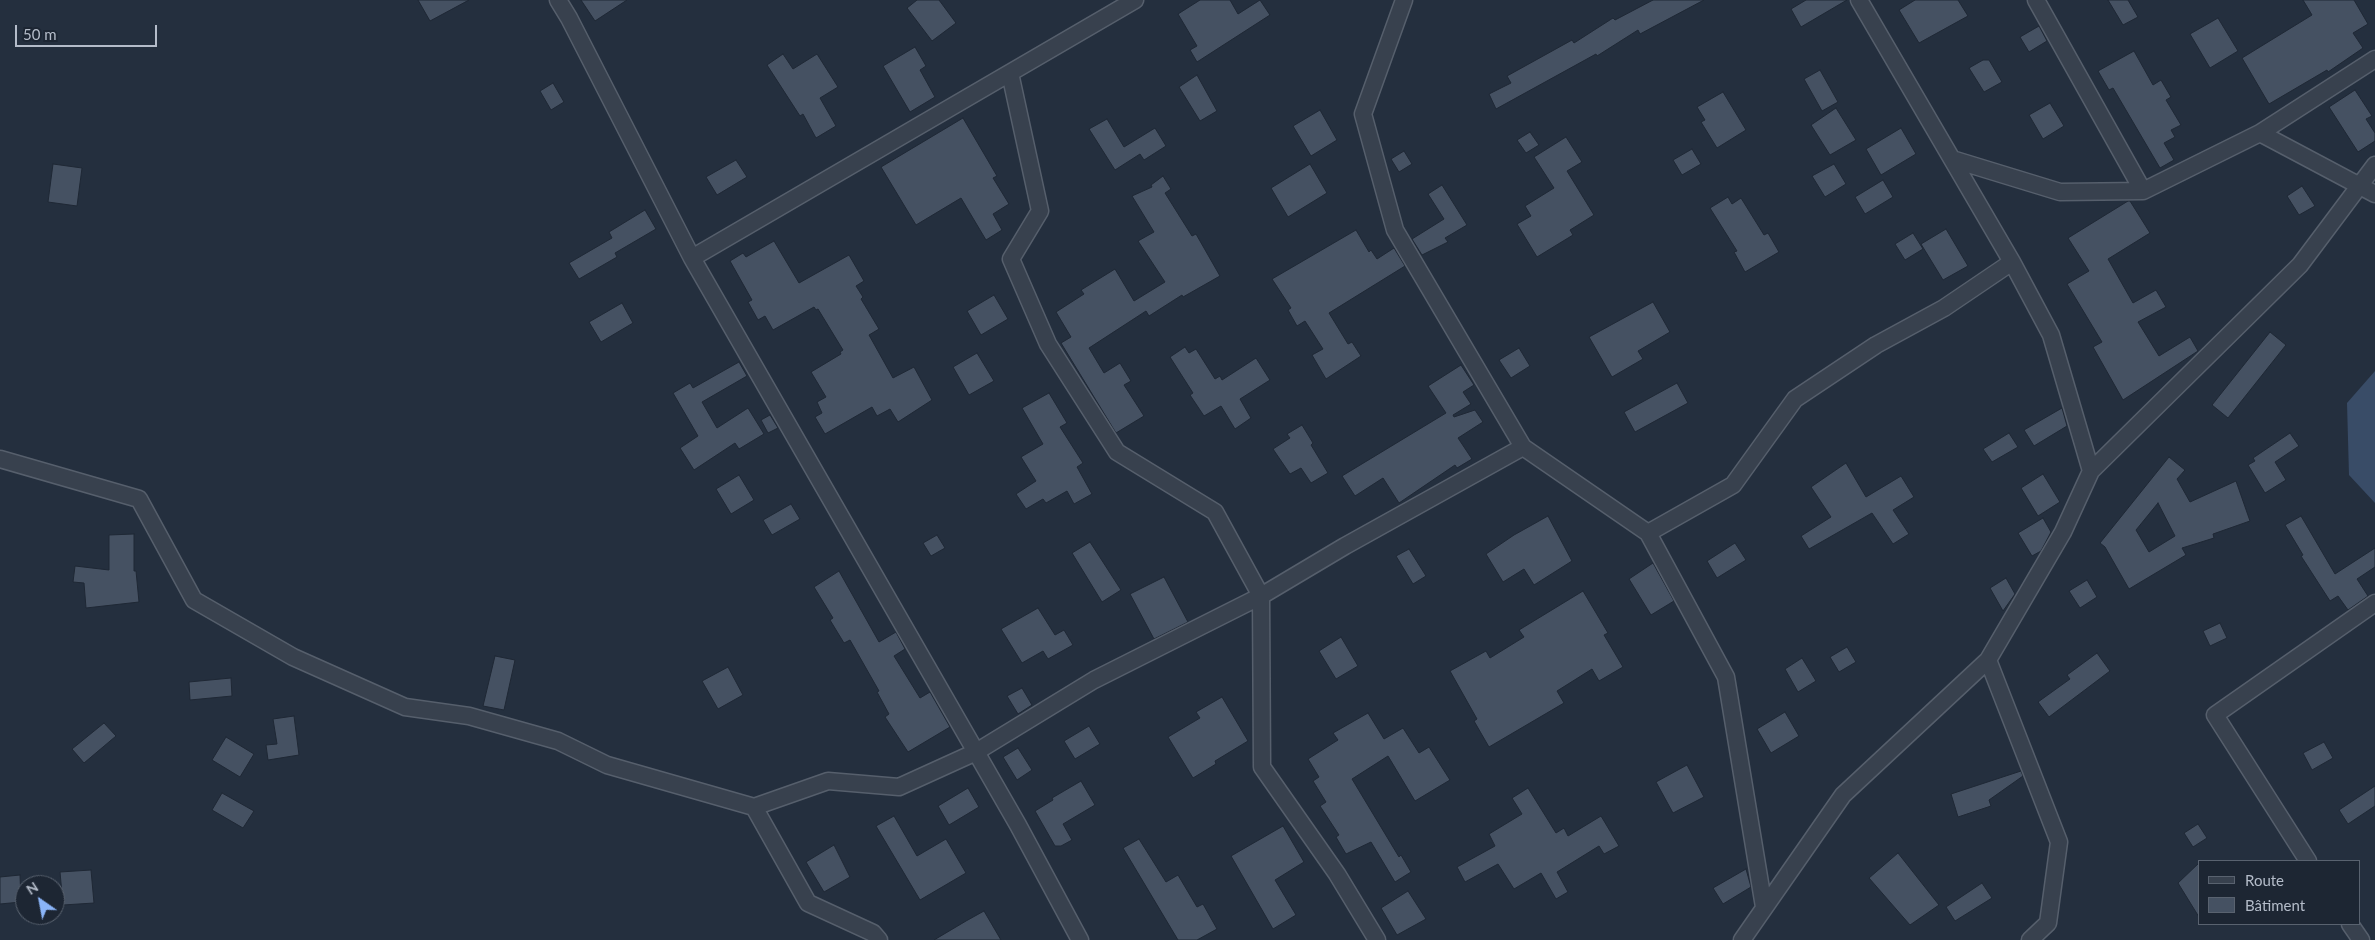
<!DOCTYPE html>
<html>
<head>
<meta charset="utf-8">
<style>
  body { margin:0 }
  #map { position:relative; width:2375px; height:940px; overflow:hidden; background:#242f3e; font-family:Lato,sans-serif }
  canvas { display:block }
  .legend { position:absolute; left:2198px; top:860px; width:162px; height:65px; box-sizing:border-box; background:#1d2633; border:1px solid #59626f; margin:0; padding:6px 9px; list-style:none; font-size:15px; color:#b4bcc9 }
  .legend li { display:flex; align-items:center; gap:10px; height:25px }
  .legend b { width:25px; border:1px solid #59626f }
  .north { position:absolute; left:15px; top:875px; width:50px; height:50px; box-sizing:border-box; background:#1d2633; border:1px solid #59626f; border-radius:50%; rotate:327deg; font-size:14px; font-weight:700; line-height:20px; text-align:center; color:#b4bcc9 }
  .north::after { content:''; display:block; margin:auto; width:18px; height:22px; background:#8ab4f8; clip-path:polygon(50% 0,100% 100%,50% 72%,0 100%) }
  .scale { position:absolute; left:15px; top:25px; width:142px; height:22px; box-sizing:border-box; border:2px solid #b4bcc9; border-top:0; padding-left:6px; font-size:15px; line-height:18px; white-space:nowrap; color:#b4bcc9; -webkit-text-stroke:4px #1d2633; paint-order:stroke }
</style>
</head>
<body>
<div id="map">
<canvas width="2375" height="940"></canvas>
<ul class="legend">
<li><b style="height:6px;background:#38414e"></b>Route</li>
<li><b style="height:14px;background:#455162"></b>Bâtiment</li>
</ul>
<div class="north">N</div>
<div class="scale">50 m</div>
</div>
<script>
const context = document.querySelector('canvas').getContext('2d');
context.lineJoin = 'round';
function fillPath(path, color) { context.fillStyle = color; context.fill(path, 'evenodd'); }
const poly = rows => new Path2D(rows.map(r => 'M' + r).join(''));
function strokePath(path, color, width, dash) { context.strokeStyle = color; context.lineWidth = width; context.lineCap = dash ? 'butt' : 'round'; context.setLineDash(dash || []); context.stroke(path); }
fillPath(poly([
  [2375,371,2375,503,2349,475,2347,403]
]), '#394c67');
const building = poly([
  [418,0,469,0,430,21,418,0],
  [581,0,627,0,595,21,581,0],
  [917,0,939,0,956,23,932,41,907,8,917,0],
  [1200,0,1230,0,1238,14,1260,0,1270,15,1197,62,1190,50,1197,46,1178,14,1200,0],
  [1653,0,1704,0,1640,34,1638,30,1597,56,1596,54,1496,109,1489,94,1511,83,1507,76,1572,40,1574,43,1613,18,1615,20,1653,0],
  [1806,0,1847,0,1801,27,1791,9,1806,0],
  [1915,0,1958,0,1968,16,1919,43,1899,10,1915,0],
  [2108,0,2128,0,2138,17,2123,25,2108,0],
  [2303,0,2354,0,2368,24,2353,33,2363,48,2328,72,2327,70,2269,104,2242,58,2312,15,2303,0],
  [2218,18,2238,51,2210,68,2190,34,2218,18],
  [2039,26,2047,41,2029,52,2020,37,2039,26],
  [915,47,926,66,920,70,935,97,910,112,883,66,915,47],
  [2134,51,2153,85,2161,80,2171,97,2166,100,2181,125,2171,130,2175,137,2164,143,2174,160,2160,168,2113,88,2109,90,2098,71,2134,51],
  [783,54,793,69,817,54,838,87,820,98,836,126,816,138,803,114,800,116,767,65,783,54],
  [1983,60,1989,60,2002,82,1984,92,1969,68,1983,60],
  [1820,70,1838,102,1822,111,1804,79,1820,70],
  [1197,75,1217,111,1200,121,1179,87,1197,75],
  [553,83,564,102,551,110,540,91,553,83],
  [2355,90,2372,116,2366,119,2375,133,2375,141,2358,152,2329,107,2355,90],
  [1723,92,1746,130,1717,148,1701,122,1705,120,1697,107,1723,92],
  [2050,103,2064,126,2043,139,2029,115,2050,103],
  [1836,108,1856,140,1830,155,1811,125,1836,108],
  [1320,110,1337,140,1311,156,1293,126,1320,110],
  [963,118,997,176,993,178,1009,204,993,214,1002,230,986,240,961,198,916,225,881,167,963,118],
  [1107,119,1124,147,1155,128,1166,146,1144,160,1140,154,1115,170,1089,129,1107,119],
  [1901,128,1916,154,1881,175,1866,149,1901,128],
  [1530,132,1539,145,1526,153,1517,140,1530,132],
  [1566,137,1582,162,1567,171,1594,215,1570,230,1573,235,1537,257,1517,224,1531,216,1525,206,1554,188,1534,157,1566,137],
  [1692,149,1701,164,1682,175,1673,160,1692,149],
  [1404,151,1412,164,1399,172,1391,159,1404,151],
  [736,160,747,177,717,195,706,177,736,160],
  [53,164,82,168,77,206,48,202,53,164],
  [1310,164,1327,193,1288,217,1271,188,1310,164],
  [1834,164,1846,184,1825,197,1812,176,1834,164],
  [1163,176,1171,189,1165,193,1192,236,1196,234,1220,276,1183,297,1182,295,1149,316,1146,311,1089,348,1104,373,1120,363,1131,381,1124,385,1144,416,1116,433,1061,343,1071,337,1056,312,1084,294,1081,290,1115,269,1134,301,1165,282,1138,241,1154,232,1132,196,1152,187,1151,185,1163,176],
  [1883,180,1893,197,1865,214,1855,197,1883,180],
  [1442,185,1467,225,1445,238,1448,242,1422,255,1412,239,1444,219,1428,194,1442,185],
  [2302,186,2315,206,2299,215,2287,196,2302,186],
  [1728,197,1732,204,1741,198,1764,235,1768,233,1779,252,1745,272,1734,252,1737,251,1710,208,1728,197],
  [2128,201,2130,201,2150,233,2108,259,2133,303,2156,290,2166,307,2138,322,2159,356,2190,337,2198,351,2123,400,2093,347,2102,342,2067,284,2089,271,2068,238,2128,201],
  [645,210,656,229,615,253,617,257,579,279,569,263,612,238,609,232,645,210],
  [1946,229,1968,266,1943,280,1921,244,1946,229],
  [1356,230,1369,252,1371,250,1377,259,1394,248,1405,266,1329,313,1348,344,1352,342,1361,356,1326,379,1312,355,1323,349,1305,321,1297,326,1288,310,1291,308,1272,279,1356,230],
  [1913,233,1923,249,1905,260,1895,244,1913,233],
  [774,241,799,283,849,255,864,281,856,286,863,297,861,299,879,329,869,335,893,378,914,367,932,400,898,422,890,409,877,416,872,407,825,434,815,417,822,413,817,402,826,397,811,372,841,354,840,352,843,350,818,309,816,310,814,307,773,330,765,316,758,320,748,302,752,300,730,261,743,253,746,257,774,241],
  [994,295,1008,319,981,335,967,311,994,295],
  [1653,302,1670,332,1638,351,1643,359,1612,377,1589,337,1653,302],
  [622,303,633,323,601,342,589,322,622,303],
  [2270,332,2286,345,2228,418,2212,405,2270,332],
  [1185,347,1189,353,1196,349,1215,379,1220,376,1222,380,1256,358,1270,380,1240,399,1251,418,1235,429,1221,406,1204,416,1190,395,1193,393,1170,357,1185,347],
  [1519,348,1530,366,1511,378,1499,360,1519,348],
  [977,353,994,381,969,395,953,367,977,353],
  [739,362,747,376,702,402,717,428,748,408,764,434,739,449,735,443,694,470,680,448,698,436,673,393,690,383,693,388,739,362],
  [1461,365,1474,385,1463,392,1471,404,1453,415,1454,417,1475,410,1483,422,1458,438,1472,459,1457,468,1455,465,1399,503,1383,478,1355,496,1342,476,1446,413,1428,386,1461,365],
  [1677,383,1688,403,1635,432,1624,412,1677,383],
  [1049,393,1067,423,1060,427,1083,463,1077,467,1092,494,1074,504,1067,491,1046,503,1043,499,1026,509,1016,494,1036,481,1021,457,1043,444,1022,408,1049,393],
  [2062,408,2067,426,2034,446,2024,430,2062,408],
  [770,415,778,428,768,433,761,420,770,415],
  [1302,425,1313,443,1311,445,1328,473,1311,483,1301,468,1290,474,1273,449,1290,438,1287,434,1302,425],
  [2009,433,2018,447,1992,462,1983,449,2009,433],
  [2290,433,2299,446,2275,462,2286,480,2265,493,2248,465,2255,461,2253,458,2290,433],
  [2169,457,2185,470,2177,479,2190,502,2236,481,2250,521,2213,534,2214,538,2182,548,2186,555,2129,589,2105,547,2100,543,2169,457],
  [2158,503,2175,536,2149,552,2136,530,2158,503],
  [1846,463,1866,497,1901,476,1914,497,1893,510,1909,534,1893,544,1872,513,1809,549,1801,536,1831,517,1811,487,1846,463],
  [2043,474,2060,502,2038,516,2021,488,2043,474],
  [739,475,754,500,731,514,716,489,739,475],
  [791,504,800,519,772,535,763,520,791,504],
  [1548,516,1572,561,1534,585,1524,569,1503,582,1486,554,1514,535,1548,516],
  [2301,516,2335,574,2375,548,2375,567,2357,579,2368,596,2348,610,2338,596,2330,601,2301,556,2303,555,2285,525,2301,516],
  [2043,518,2051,532,2041,551,2032,556,2018,533,2043,518],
  [134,534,134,571,136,571,139,602,86,608,84,583,73,582,75,566,109,570,109,535,134,534],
  [937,535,945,548,931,556,923,543,937,535],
  [1090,542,1121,590,1102,602,1072,553,1090,542],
  [1735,543,1746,560,1717,578,1707,561,1735,543],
  [1409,549,1426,576,1413,584,1396,556,1409,549],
  [1653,563,1674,601,1651,615,1629,579,1653,563],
  [839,571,879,642,896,632,905,649,894,656,920,698,930,692,950,727,908,752,885,717,889,714,877,692,879,691,850,640,844,643,830,620,833,618,814,587,839,571],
  [1164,577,1188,622,1154,639,1130,594,1164,577],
  [2006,578,2015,594,2003,611,1990,588,2006,578],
  [2087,580,2097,597,2080,608,2069,591,2087,580],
  [1583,591,1608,633,1604,635,1623,667,1599,681,1592,669,1557,691,1564,703,1489,747,1474,721,1477,719,1450,671,1486,651,1490,658,1524,637,1519,630,1583,591],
  [1038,608,1055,635,1064,630,1073,645,1048,659,1043,651,1022,663,1001,629,1038,608],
  [2220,623,2227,638,2210,646,2203,631,2220,623],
  [1341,637,1358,666,1336,679,1319,651,1341,637],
  [1847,647,1856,662,1839,672,1830,657,1847,647],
  [2097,653,2110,671,2049,717,2038,702,2070,679,2067,675,2097,653],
  [495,656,515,660,504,710,483,706,495,656],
  [1802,658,1816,681,1798,692,1785,669,1802,658],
  [728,667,743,695,718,709,702,681,728,667],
  [231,678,232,696,190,700,189,682,231,678],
  [1022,688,1032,705,1018,714,1007,696,1022,688],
  [1222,697,1248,741,1215,761,1216,764,1193,778,1168,737,1200,718,1196,712,1222,697],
  [1785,712,1799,736,1771,753,1757,729,1785,712],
  [1368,713,1384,739,1403,728,1419,753,1429,747,1450,780,1415,801,1388,756,1352,779,1399,857,1401,855,1411,872,1395,882,1371,842,1346,854,1336,837,1339,835,1320,806,1326,802,1313,781,1319,777,1308,759,1338,740,1333,733,1368,713],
  [294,716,299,755,268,760,266,745,277,744,273,719,294,716],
  [104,723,116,736,84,763,72,749,104,723],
  [1089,726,1100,744,1075,759,1064,741,1089,726],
  [226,737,254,754,240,777,212,760,226,737],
  [2324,742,2333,758,2312,770,2303,753,2324,742],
  [1018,748,1032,770,1017,780,1003,757,1018,748],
  [1687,765,1704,797,1673,813,1656,782,1687,765],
  [2021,771,2023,776,1989,800,1991,806,1958,817,1951,794,2021,771],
  [1081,781,1095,805,1063,824,1072,840,1061,846,1055,846,1035,811,1053,800,1052,798,1081,781],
  [2375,786,2375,806,2348,824,2339,810,2375,786],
  [968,788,979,807,949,825,938,806,968,788],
  [1528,788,1556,833,1564,828,1568,836,1601,816,1619,846,1604,854,1599,846,1557,872,1568,892,1556,899,1541,873,1514,889,1498,864,1465,882,1457,867,1495,846,1489,834,1522,814,1512,798,1528,788],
  [222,793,254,811,243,828,212,810,222,793],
  [894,816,917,856,946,839,966,873,920,900,876,826,894,816],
  [2198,824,2207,838,2193,847,2184,833,2198,824],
  [1283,826,1304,862,1275,880,1296,915,1273,929,1231,856,1283,826],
  [1139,839,1166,882,1178,875,1197,907,1203,904,1217,929,1197,940,1178,940,1123,848,1139,839],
  [834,845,850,877,824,892,806,862,834,845],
  [1898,853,1939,905,1910,925,1869,878,1898,853],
  [2199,863,2199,917,2178,883,2199,863],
  [1746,869,1751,887,1723,904,1713,888,1746,869],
  [91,870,94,903,63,905,60,872,91,870],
  [20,875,21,902,0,904,0,877,20,875],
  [1982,883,1992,898,1955,921,1946,907,1982,883],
  [1408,891,1426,919,1397,935,1381,908,1408,891],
  [984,911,1001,940,934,940,966,921,984,911]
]);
fillPath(building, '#455162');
strokePath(building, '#1f2835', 1);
const street = poly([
  [558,0,569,18,692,258],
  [1404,0,1363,114,1395,230,1523,447,1648,533,1726,677,1764,907],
  [1859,0,2012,262,2051,335,2091,471],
  [2036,0,2143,191],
  [1010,73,1040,211,1011,259,1048,344,1117,452,1215,512,1261,596,1262,767,1337,874,1377,940],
  [2260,133,2375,194],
  [1952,159,2060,192,2143,191,2260,133,2375,59],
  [0,459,139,499,194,600,293,657,405,707,469,716,558,741,607,765,754,807,808,903,873,933,879,940],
  [1648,533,1733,485,1795,399,1876,345,1944,308,2012,262],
  [1988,660,2059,842,2048,923,2030,940],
  [754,807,828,781,899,787,976,752,1094,680,1261,596,1345,546,1523,447],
  [2308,861,2215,715,2375,603],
  [2350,924,2361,940],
  [1080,940,1018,825,692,258,1135,0],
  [1742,940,1843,795,1988,660,2063,532,2091,471,2300,265,2375,165]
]);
strokePath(street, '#565f6c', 19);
strokePath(street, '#38414e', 16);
</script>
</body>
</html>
